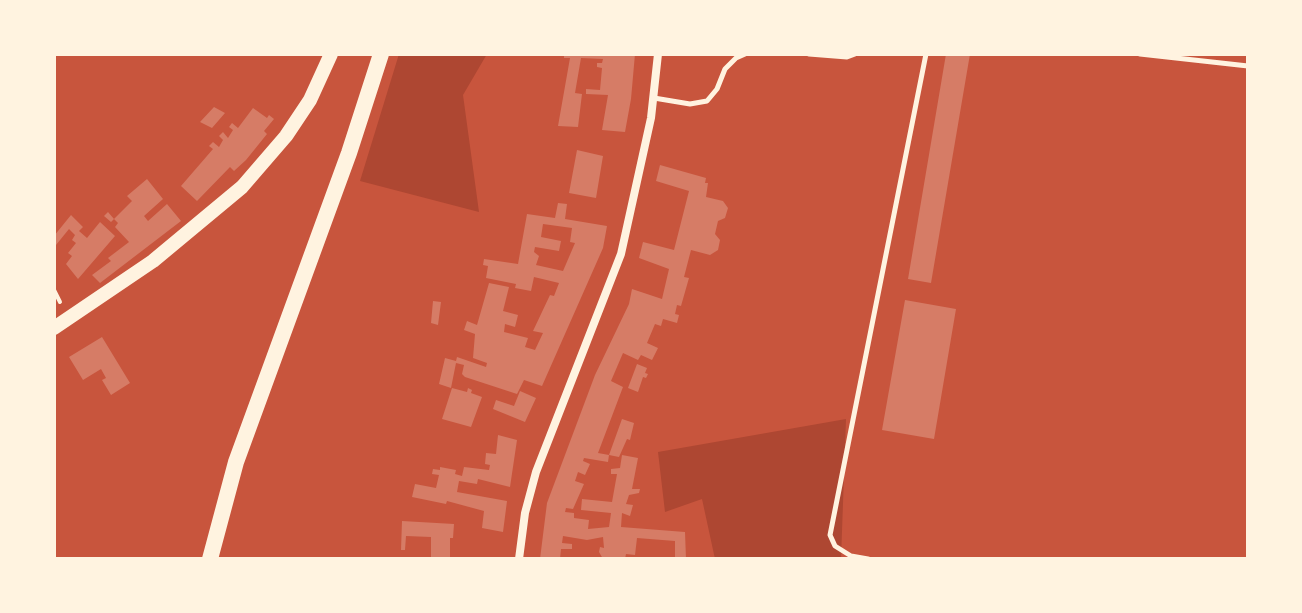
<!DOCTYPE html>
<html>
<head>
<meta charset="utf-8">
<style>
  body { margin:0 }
  #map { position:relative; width:1302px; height:613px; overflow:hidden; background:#c8553d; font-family:"Space Grotesk",sans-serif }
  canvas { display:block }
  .frame { position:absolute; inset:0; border:56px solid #fff3e0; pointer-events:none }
</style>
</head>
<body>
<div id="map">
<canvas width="1302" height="613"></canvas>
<div class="frame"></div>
</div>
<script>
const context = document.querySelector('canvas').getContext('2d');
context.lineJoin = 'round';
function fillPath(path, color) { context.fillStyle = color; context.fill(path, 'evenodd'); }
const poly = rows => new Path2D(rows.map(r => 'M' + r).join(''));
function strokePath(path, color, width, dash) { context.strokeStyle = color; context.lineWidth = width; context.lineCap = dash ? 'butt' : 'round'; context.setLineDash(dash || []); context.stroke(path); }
fillPath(poly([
  [399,54,487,54,463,95,479,212,360,181],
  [846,419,841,559,715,559,702,499,665,512,658,452]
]), '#ae4732');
fillPath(poly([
  [564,54,635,54,631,99,625,132,602,130,608,95,586,94,586,89,600,90,602,68,597,67,597,63,602,63,603,59,581,58,575,93,582,94,578,127,558,126,570,58,564,58],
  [946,54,970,54,931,283,908,279],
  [214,107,225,113,212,128,200,122],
  [253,108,267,118,269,115,274,119,264,131,267,134,246,160,234,171,230,167,197,201,181,186,213,149,209,146,213,142,219,147,223,140,219,136,223,132,228,138,233,130,229,127,232,123,238,128],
  [577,150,603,156,596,198,569,193],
  [660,165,706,178,705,183,708,183,706,197,723,201,728,208,725,218,718,221,715,234,720,240,718,250,710,255,691,250,684,277,689,278,681,306,677,305,675,314,679,315,677,323,663,319,661,326,655,324,647,343,658,348,652,360,641,355,638,360,623,353,611,381,623,387,598,453,609,455,622,419,634,423,630,440,627,439,619,457,609,455,608,462,584,458,583,461,590,464,585,475,578,472,575,481,584,484,573,509,566,508,565,512,574,513,574,518,589,520,588,529,609,527,611,513,581,510,582,499,612,502,617,474,611,474,611,469,620,468,622,455,638,458,632,489,640,489,639,493,629,495,626,504,633,505,630,516,622,513,621,527,685,532,686,559,675,559,675,541,637,538,635,555,626,554,625,559,603,559,599,552,600,547,604,548,603,537,587,540,563,536,562,543,572,544,572,549,561,549,560,559,540,559,547,503,595,375,629,304,632,289,662,299,669,269,639,258,643,242,674,250,689,191,656,181],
  [147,179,163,199,144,216,148,221,167,204,181,221,100,283,92,275,111,261,108,258,129,242,115,227,118,223,114,219,111,222,104,216,108,212,114,219,132,201,127,196],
  [558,203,567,204,565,219,607,226,603,248,542,386,524,380,517,394,465,377,462,374,464,365,456,363,451,388,439,384,445,358,456,361,457,357,486,367,487,363,473,358,475,334,464,330,467,321,477,325,489,283,509,287,503,311,518,315,515,327,505,324,504,332,528,338,525,347,535,350,543,333,533,331,550,295,554,296,559,283,534,277,531,291,515,288,516,284,486,278,488,266,483,265,484,259,518,264,527,214,555,218],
  [543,224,572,228,570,242,575,243,563,271,536,265,539,256,534,252,535,247,559,251,561,241,541,237],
  [71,215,83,227,79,231,87,238,100,222,115,236,78,279,66,264,72,256,68,253,76,243,72,240,75,235,69,229,56,245,54,243,54,236],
  [905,300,956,309,934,439,882,430],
  [433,301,441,302,438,325,431,323],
  [102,337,130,383,111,395,102,380,106,378,101,369,83,380,69,357],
  [637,364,647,368,645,373,648,374,646,378,643,377,638,392,628,388],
  [452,388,467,392,468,388,472,390,471,393,482,397,471,427,442,419],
  [520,391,536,398,525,422,493,409,496,400,514,406],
  [498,435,517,440,510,487,478,479,477,484,459,481,457,492,507,501,503,532,482,528,484,511,447,501,446,504,412,497,415,484,436,488,439,475,432,474,433,469,440,470,440,467,456,470,455,474,462,476,464,467,489,470,490,465,485,464,486,453,496,454],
  [402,521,454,524,453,538,450,538,450,559,431,559,431,537,406,536,405,550,401,550]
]), '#d67c66');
strokePath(poly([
  [54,290,60,302]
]), '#fff3e0', 4);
strokePath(poly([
  [809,54,847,57,855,54],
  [1140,54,1248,66],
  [654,98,690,104,707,101,717,89,725,69,736,58,745,54],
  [868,559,851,556,835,546,830,535,926,54]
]), '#fff3e0', 5);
strokePath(poly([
  [519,559,525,513,536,472,621,254,651,118,658,54]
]), '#fff3e0', 8);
strokePath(poly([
  [54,328,153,261,242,187,286,136,310,100,331,54]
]), '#fff3e0', 14);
strokePath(poly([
  [210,559,236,462,349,153,381,54]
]), '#fff3e0', 16);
</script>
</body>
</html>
